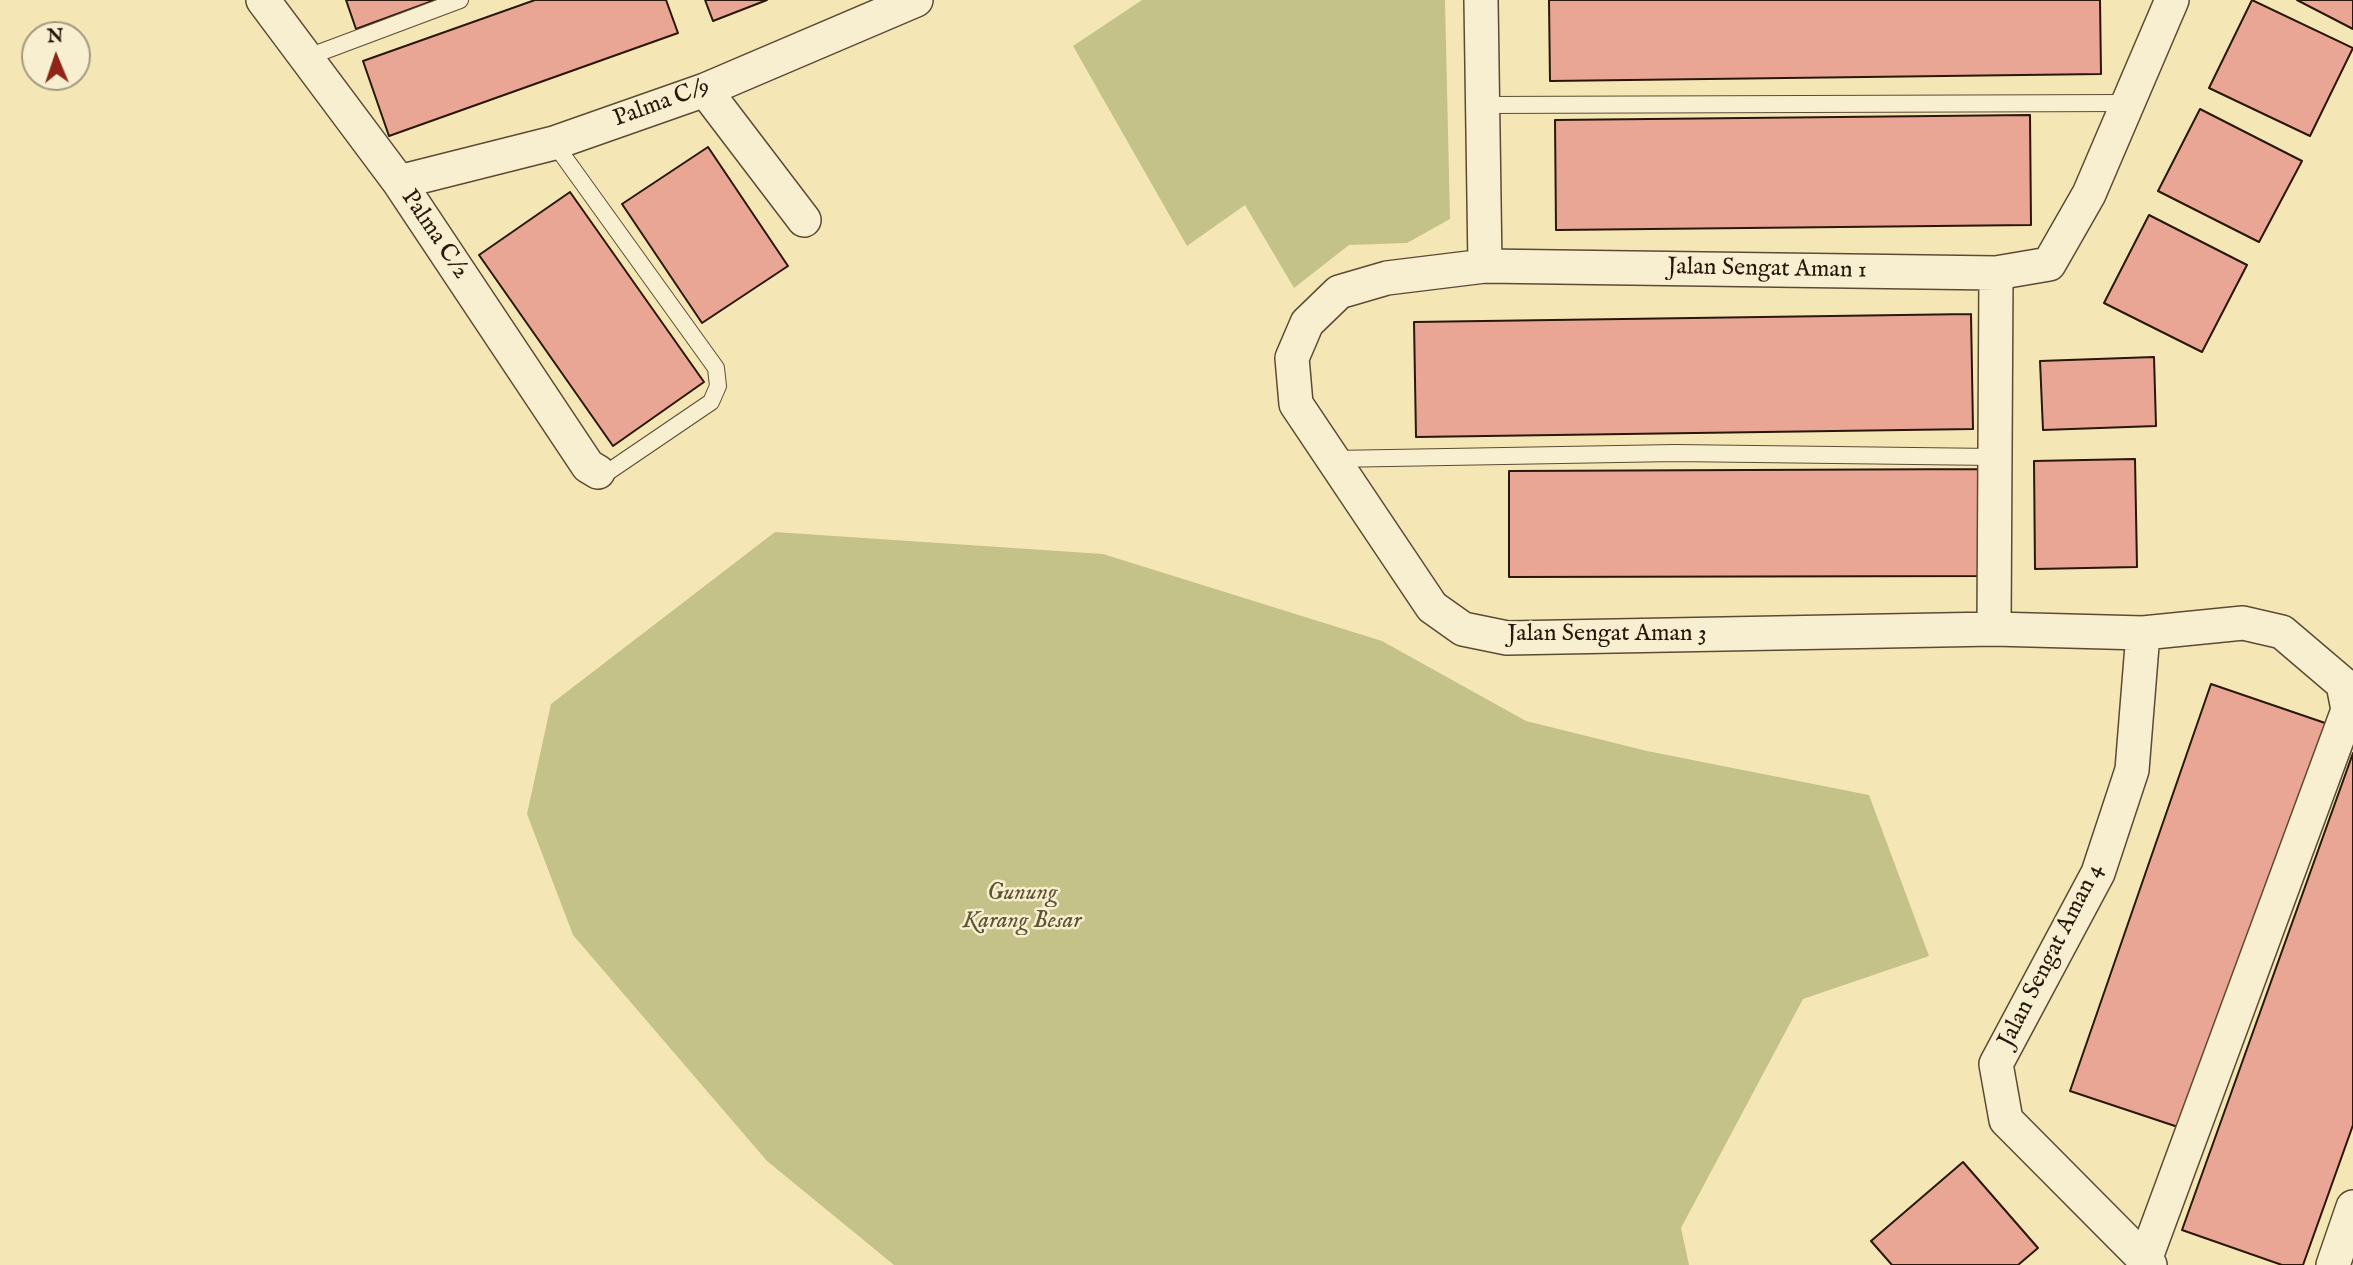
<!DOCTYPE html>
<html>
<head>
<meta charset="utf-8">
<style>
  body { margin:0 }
  #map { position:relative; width:2353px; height:1265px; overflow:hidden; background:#f5e6b6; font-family:"IM FELL English",serif }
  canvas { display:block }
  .north { position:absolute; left:21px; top:21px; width:70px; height:70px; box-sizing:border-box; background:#f8efd0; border:2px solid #a59981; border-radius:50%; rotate:358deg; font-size:19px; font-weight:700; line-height:28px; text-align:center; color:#28170a }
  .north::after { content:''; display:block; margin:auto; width:24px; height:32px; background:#8f2418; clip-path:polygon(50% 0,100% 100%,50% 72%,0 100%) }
</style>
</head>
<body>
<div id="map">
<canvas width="2353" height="1265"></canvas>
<div class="north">N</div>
</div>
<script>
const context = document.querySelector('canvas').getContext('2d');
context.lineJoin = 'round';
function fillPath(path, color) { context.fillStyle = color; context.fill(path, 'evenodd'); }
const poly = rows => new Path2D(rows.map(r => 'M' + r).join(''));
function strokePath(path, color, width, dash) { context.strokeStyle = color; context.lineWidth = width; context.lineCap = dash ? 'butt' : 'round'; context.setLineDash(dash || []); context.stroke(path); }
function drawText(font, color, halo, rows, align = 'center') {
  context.font = font + ' "IM FELL English",serif'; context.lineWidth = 5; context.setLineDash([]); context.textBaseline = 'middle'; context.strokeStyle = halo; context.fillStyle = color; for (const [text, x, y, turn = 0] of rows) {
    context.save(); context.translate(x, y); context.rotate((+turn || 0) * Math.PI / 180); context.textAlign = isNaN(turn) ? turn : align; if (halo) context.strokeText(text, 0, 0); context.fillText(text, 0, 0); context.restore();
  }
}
fillPath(poly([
  [1142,0,1445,0,1450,219,1407,243,1349,245,1294,288,1245,205,1187,246,1073,46],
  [775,532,1103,554,1382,641,1526,721,1647,751,1869,795,1929,956,1803,999,1681,1228,1689,1265,894,1265,767,1161,573,935,527,814,551,704]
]), '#c4c288');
const building = poly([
  [346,0,435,0,356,29,346,0],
  [535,0,666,0,678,33,389,136,363,61,535,0],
  [705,0,767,0,713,21,705,0],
  [1549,0,2100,0,2101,74,1550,81,1549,0],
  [2252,0,2353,48,2310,136,2209,88,2252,0],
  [2297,0,2353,0,2353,29,2297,0],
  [2200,109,2302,161,2259,242,2158,191,2200,109],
  [2030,115,2031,225,1556,230,1555,120,2030,115],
  [708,147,788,266,702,323,622,204,708,147],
  [570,192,704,382,613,446,479,255,570,192],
  [2149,215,2247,265,2202,352,2104,303,2149,215],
  [1971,314,1973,429,1416,437,1414,322,1971,314],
  [2154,357,2156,426,2043,430,2040,361,2154,357],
  [2135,459,2137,567,2035,569,2034,461,2135,459],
  [1987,469,1988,576,1509,577,1509,471,1987,469],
  [2211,684,2328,724,2187,1130,2070,1091,2211,684],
  [2353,753,2353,1125,2303,1265,2282,1265,2182,1230,2353,753],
  [1963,1162,2038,1248,2018,1265,1892,1265,1871,1241,1963,1162]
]);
fillPath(building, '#eaa695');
strokePath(building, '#28170a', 2);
const service = poly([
  [308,57,460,0],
  [1482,105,2128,103],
  [554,143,716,368,718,386,711,402,608,472,598,472],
  [1333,459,1675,453,1994,457]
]);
const minor = poly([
  [263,0,399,182,588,466,598,472],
  [1481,0,1485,266],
  [705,90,804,220],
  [399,182,554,143,705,90,916,0],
  [1994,629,1996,273],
  [2143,633,2132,770,2098,873,1996,1064,2006,1120,2150,1265],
  [2145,1260,2348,710,2343,684,2282,632,2243,623,2143,633,1994,629,1507,638,1463,629,1432,607,1296,404,1292,358,1307,323,1339,292,1387,278,1485,266,1996,273,2049,264,2089,194,2172,0],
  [2333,1265,2353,1207]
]);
strokePath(service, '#5b4b35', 18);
strokePath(minor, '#5b4b35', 36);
strokePath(service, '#f8efd0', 16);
strokePath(minor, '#f8efd0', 33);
drawText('24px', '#28170a', '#f8efd0', [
  ["Palma C/9",662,104,-20],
  ["Palma C/2",434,235,56],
  ["Jalan Sengat Aman 1",1767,270,1],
  ["Jalan Sengat Aman 3",1607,635],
  ["Jalan Sengat Aman 4",2052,956,-63]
]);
drawText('italic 24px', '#5f5336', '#f8efd0', [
  ["Gunung",1022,894],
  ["Karang Besar",1022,922]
]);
</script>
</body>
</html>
